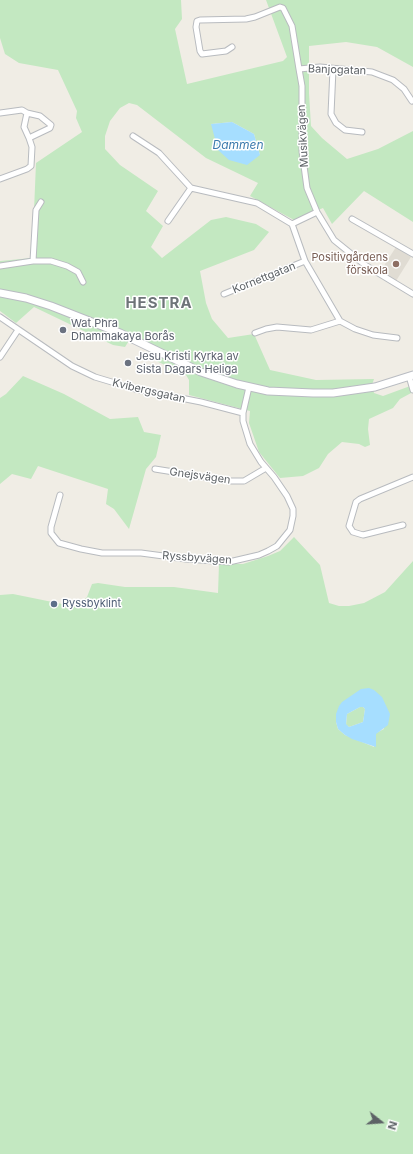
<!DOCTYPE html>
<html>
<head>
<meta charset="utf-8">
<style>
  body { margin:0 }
  #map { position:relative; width:413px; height:1154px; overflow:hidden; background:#f0ede5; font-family:Inter,sans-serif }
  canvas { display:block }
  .north { position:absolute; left:361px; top:1102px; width:40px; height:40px; -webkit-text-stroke:3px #fff; paint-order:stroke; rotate:107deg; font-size:11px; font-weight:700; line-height:16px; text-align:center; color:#5d6266 }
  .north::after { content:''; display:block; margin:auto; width:14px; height:18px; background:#5d6266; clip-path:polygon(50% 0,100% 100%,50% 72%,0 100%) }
</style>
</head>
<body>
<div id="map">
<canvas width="413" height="1154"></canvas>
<div class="north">N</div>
</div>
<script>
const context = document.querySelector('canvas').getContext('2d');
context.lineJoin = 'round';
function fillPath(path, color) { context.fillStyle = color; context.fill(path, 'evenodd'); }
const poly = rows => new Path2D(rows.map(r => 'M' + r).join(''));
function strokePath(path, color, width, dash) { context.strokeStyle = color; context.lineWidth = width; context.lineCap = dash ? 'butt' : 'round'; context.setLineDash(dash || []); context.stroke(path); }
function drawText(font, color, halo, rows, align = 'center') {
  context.font = font + ' Inter,sans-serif'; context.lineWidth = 3; context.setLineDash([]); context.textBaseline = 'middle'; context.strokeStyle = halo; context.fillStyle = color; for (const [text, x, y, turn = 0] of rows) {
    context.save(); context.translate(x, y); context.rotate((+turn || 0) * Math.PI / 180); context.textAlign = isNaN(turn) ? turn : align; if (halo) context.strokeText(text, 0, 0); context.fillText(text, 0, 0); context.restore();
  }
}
fillPath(poly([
  [396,247,411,257,396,281,380,272]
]), '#e0dcd3');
fillPath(poly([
  [0,0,181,0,182,19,175,29,187,84,283,61,287,57,266,0,413,0,413,67,377,47,346,42,309,46,309,93,311,126,322,138,347,159,378,149,413,131,413,222,364,191,332,224,323,208,294,220,250,196,258,183,206,158,137,105,129,103,120,108,110,121,105,136,105,149,120,165,158,191,146,211,163,226,151,247,162,258,211,220,226,217,256,224,269,232,254,250,200,271,206,303,212,319,228,338,254,334,270,370,316,380,374,379,372,385,374,393,383,396,413,385,413,392,400,399,393,408,369,419,368,429,370,445,365,447,359,444,342,442,328,454,319,468,303,476,280,478,259,452,249,423,250,411,189,395,189,380,186,375,179,375,171,373,165,365,152,359,155,347,145,341,132,336,125,347,113,345,34,307,16,323,0,311,0,261,32,258,36,163,82,132,76,118,77,111,58,70,19,63,5,54,0,38],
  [232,122,254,134,260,155,211,124],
  [23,376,64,394,110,419,138,417,144,432,161,435,156,457,146,469,129,529,114,509,106,504,108,489,38,466,31,479,12,474,0,484,0,398,6,394],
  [294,537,320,565,329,603,339,606,349,606,364,603,385,592,413,561,413,1154,0,1154,0,595,13,594,77,607,87,597,92,584,98,583,125,587,174,587,218,593,219,564,243,564,268,556,280,551],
  [374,690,384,729,376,733,374,747,345,735,338,729,336,722],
  [360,707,363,707,365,709,363,722,349,727,346,725,347,714]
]), '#c3e8c1');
fillPath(poly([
  [232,122,254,134,260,155,247,165,229,160,218,150,211,124],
  [369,688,374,690,382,697,390,714,388,725,376,734,376,747,352,739,345,735,338,729,336,722,336,714,339,706,342,702,361,689],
  [360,707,363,707,365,709,363,722,349,727,346,724,347,714]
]), '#a6deff');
const minor = poly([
  [232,47,226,51,202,54,200,51,196,27,197,21,200,20,246,19,255,17,280,7,283,8,292,26,299,69,302,86,302,151,307,188,317,212,334,240,365,265,413,294],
  [299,69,320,67,372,72,393,80,404,89,412,101],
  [333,69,331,114,336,123,345,130,362,132],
  [0,113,22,110,27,113],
  [133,136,159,153,191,188,257,203,292,224,317,212],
  [0,179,27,169,31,166,32,147,29,138,50,128,51,125,40,116,27,113,24,127,29,138],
  [352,219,413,254],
  [168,221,191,188],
  [292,224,305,261,340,321,355,329,373,335,397,338],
  [33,261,36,210,41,202],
  [0,266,33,261,51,261,67,266,78,272,83,282],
  [224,294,305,261],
  [0,317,72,366,95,377,135,389,201,402,243,413],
  [255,333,266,329,277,327,311,330,340,321],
  [0,357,18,330],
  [409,376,413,390],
  [155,469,230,481,244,481,266,468],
  [60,495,51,527,51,533,59,543,81,549,102,553,141,553,186,559,229,562,259,555,268,551,277,546,290,530,293,516,293,509,287,496,274,477,261,462,250,444,243,421,243,413,249,387],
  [403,525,363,535,353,532,349,526,356,502,360,499,413,477]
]);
const secondary = poly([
  [0,293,26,298,51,306,120,333,201,372,237,384,268,391,313,393,333,393,375,387,413,375]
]);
strokePath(minor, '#b8bbbf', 7);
strokePath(secondary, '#b9bcc2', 9);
strokePath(minor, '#fff', 5);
strokePath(secondary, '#fff', 7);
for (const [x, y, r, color] of [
  [396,264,4,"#8d6e63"],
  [63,330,4,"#6b7280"],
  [128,363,4,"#6b7280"],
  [54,604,4,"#5c6f8a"]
]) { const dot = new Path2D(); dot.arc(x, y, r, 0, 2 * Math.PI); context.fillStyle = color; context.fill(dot); strokePath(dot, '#fff', 1.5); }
drawText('11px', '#5d6266', '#fff', [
  ["Banjogatan",337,70,2],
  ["Musikvägen",303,136,-93],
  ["Kornettgatan",264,278,-22],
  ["Kvibergsgatan",149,391,13],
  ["Gnejsvägen",200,476,8],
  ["Ryssbyvägen",197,558,4]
]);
drawText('11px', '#785e54', '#fff', [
  ["Positivgårdens",388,258],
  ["förskola",388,271]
], 'right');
drawText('11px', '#5b616d', '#fff', [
  ["Wat Phra",71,324],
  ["Dhammakaya Borås",71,337],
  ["Jesu Kristi Kyrka av",136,357],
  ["Sista Dagars Heliga",136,370]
], 'left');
drawText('11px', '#4e5e75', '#fff', [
  ["Ryssbyklint",62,604]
], 'left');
drawText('italic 12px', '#3b7aad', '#fff', [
  ["Dammen",238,145]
]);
context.letterSpacing = '1px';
drawText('bold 15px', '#6e7478', '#fff', [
  ["HESTRA",159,303]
]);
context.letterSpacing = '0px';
</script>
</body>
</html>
